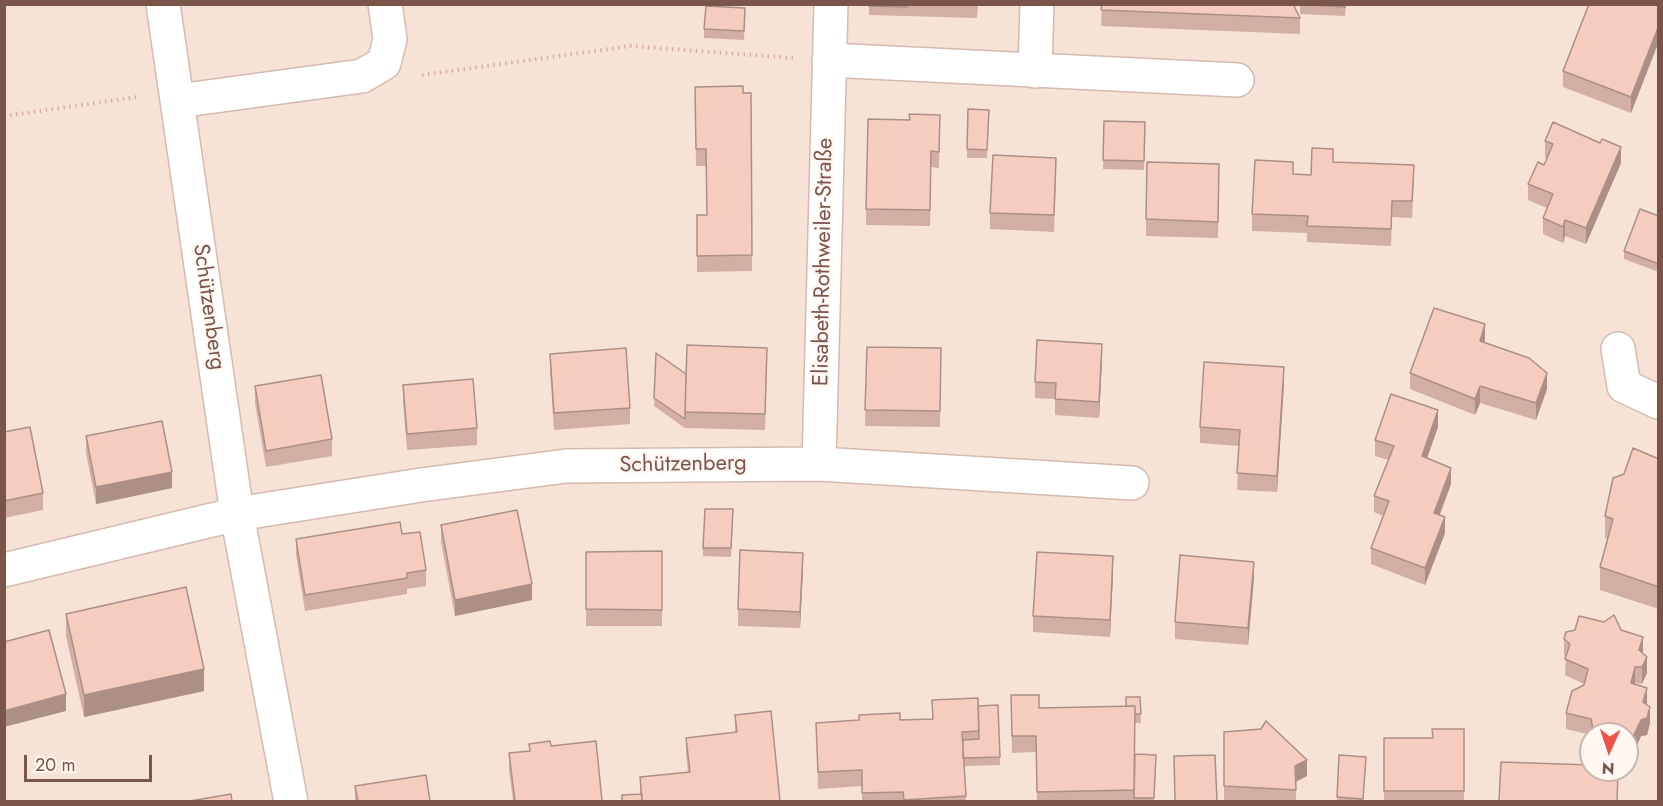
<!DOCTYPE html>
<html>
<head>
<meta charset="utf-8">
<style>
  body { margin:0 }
  #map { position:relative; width:1663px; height:806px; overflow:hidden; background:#fef2e9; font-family:Jost,sans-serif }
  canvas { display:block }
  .frame { position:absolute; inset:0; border:6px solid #7b544a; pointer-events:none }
  .north { position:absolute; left:1579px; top:722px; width:60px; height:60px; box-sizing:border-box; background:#fff7f1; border:2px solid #cab6ae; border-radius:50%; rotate:183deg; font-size:16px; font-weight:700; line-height:24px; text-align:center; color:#7b544a }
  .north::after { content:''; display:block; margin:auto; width:21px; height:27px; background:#ef5247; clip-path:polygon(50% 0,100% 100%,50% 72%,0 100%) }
  .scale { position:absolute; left:24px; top:755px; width:128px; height:27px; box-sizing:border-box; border:3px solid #7b544a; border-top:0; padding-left:8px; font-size:18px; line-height:21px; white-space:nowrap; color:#7b544a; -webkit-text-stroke:4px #fff7f1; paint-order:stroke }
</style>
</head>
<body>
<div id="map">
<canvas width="1663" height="806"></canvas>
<div class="frame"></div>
<div class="north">N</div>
<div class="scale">20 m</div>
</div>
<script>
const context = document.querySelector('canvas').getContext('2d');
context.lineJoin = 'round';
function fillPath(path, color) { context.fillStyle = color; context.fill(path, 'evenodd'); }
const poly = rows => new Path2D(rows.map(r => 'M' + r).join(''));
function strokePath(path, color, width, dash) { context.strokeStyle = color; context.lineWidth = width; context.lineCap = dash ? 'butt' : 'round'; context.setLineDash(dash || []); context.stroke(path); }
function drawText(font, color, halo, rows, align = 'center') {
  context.font = font + ' Jost,sans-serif'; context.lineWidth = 4.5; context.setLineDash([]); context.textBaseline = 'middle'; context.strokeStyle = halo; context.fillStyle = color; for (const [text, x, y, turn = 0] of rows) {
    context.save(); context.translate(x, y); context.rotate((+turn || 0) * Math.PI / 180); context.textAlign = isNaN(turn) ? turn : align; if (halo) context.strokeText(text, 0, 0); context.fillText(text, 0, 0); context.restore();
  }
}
fillPath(poly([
  [5,5,1658,5,1658,801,5,802],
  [1591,734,1627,734,1627,770,1591,770]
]), '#f6e3d6');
const street = poly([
  [829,60,1237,80],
  [1035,71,1037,4],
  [178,101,362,76,384,63,390,39,385,4],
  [1618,349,1624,386,1658,402],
  [819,464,831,4],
  [4,570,237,514,163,4],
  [291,802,237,514,421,485,566,466,819,464,1132,483]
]);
strokePath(street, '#d4bab0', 36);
strokePath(poly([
  [422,75,630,46,793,58],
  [4,116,137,97]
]), '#dbaea1', 4, [1.5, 4.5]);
strokePath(street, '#fff', 33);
fillPath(poly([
  [869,4,978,4,977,18,869,15],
  [1102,4,1300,18,1300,34,1101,26],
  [1300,4,1346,4,1345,16,1300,14],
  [1659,4,1659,41,1631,113,1563,87,1563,71],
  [745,17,744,40,704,38,704,29],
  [695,87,751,93,752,271,697,272,697,215,707,215,706,166,696,166],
  [968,109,989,110,987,158,967,158],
  [940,115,939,168,931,167,930,226,866,225,866,209,909,120],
  [1104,121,1145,122,1144,170,1103,169],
  [1545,141,1621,163,1586,244,1565,236,1563,243,1543,234,1543,218,1547,208,1528,200,1528,184,1544,165,1547,158,1545,157],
  [1333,162,1414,181,1412,218,1392,217,1391,246,1307,242,1307,233,1252,231,1252,214,1293,174,1311,175],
  [1056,174,1054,232,990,229,990,213],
  [1219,180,1218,238,1146,236,1146,219],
  [1659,216,1659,272,1624,259,1624,251],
  [1485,340,1484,342,1547,389,1536,420,1480,403,1475,415,1410,389,1410,373],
  [867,347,941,348,940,427,865,426],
  [656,353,686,374,767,364,765,430,685,428,654,406],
  [550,354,630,408,630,424,554,430,550,370],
  [1102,360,1099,418,1055,415,1055,399,1035,398,1035,382],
  [1284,383,1277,492,1237,490,1239,446,1200,443,1200,427],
  [403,385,477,428,477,445,407,450,403,401],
  [255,386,332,439,332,456,266,467,255,403],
  [1438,427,1427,458,1451,484,1440,515,1445,533,1425,585,1371,564,1371,548,1383,516,1374,512,1374,496,1388,460,1375,456,1375,440],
  [4,432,43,493,43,510,4,518],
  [86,436,172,488,96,504,86,453],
  [1659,459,1659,609,1600,590,1600,567,1608,539,1605,538,1605,516,1624,474],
  [733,518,731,557,703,556,703,548],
  [441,525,532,600,455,616,441,542],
  [402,534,426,570,426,586,407,589,407,594,305,611,296,555,296,539],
  [662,551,662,626,586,626,586,552],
  [803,569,800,628,738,626,738,609],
  [1113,573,1110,637,1033,632,1033,616],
  [1254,578,1248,645,1175,639,1175,622],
  [66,614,204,691,84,717,66,636],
  [1621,630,1642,653,1647,673,1642,684,1635,683,1647,705,1650,723,1647,735,1641,736,1634,752,1627,750,1627,734,1591,734,1591,735,1566,729,1566,713,1584,684,1565,675,1566,657,1564,655,1564,639],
  [1011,695,1039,708,1126,706,1140,697,1141,723,1135,723,1134,773,1156,755,1154,801,1037,801,1036,752,1012,753],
  [932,700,978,706,998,705,1000,765,964,766,966,801,862,801,862,786,818,789,816,723,859,720,932,719],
  [735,715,780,801,640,794,640,777,688,772,686,754,686,738,735,733],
  [1464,729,1464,801,1384,801,1384,738,1433,738],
  [1224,732,1307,776,1296,782,1296,801,1224,801],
  [529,744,551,746,602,801,513,801,509,770,509,753,529,751],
  [1339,755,1366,765,1363,801,1337,801],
  [355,786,430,801,355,801]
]), '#d3afa3');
fillPath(poly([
  [1659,25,1659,41,1631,113,1631,97],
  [1621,147,1621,163,1586,244,1586,228],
  [1565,220,1565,236,1563,243,1563,227],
  [1485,324,1485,340,1480,357,1480,341],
  [1102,344,1102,360,1099,418,1099,402],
  [1284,367,1284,383,1277,492,1277,476],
  [1547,373,1547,389,1536,420,1536,403],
  [1480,386,1480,403,1475,415,1475,399],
  [1438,410,1438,427,1422,472,1422,456],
  [1451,468,1451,484,1434,529,1434,513],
  [172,472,172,488,96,504,96,487],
  [1445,517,1445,533,1425,585,1425,568],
  [803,553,803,569,800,628,800,612],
  [1113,556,1113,573,1110,637,1110,620],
  [1254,562,1254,578,1248,645,1248,628],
  [532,584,532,600,455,616,455,600],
  [1643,637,1643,653,1639,650],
  [1647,657,1647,673,1642,684,1642,667],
  [1635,667,1635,683,1631,683],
  [204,669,204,691,84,717,84,695],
  [1647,688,1647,704,1643,718,1643,702],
  [66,694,66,711,4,727,4,711],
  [1650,707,1650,723,1647,735,1641,736,1634,752,1634,735,1641,720],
  [1607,728,1607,734,1602,734,1602,732],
  [1307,760,1307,776,1295,782,1295,766]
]), '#ac8f85');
const building = poly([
  [869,4,907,4,907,7,869,6,869,4],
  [1102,4,1293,4,1300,18,1101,10,1102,4],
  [1300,4,1346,4,1345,7,1300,4],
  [1589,4,1659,4,1659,25,1631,97,1563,71,1589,4],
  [706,6,745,8,744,31,704,29,706,6],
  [743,86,743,93,751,93,752,255,697,256,697,215,707,215,706,149,696,149,695,87,743,86],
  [968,109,989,110,987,150,967,149,968,109],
  [909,114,940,115,939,152,931,151,930,210,866,209,868,119,910,120,909,114],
  [1104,121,1145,122,1144,161,1103,160,1104,121],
  [1553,122,1600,143,1602,139,1621,147,1586,228,1565,220,1563,227,1543,218,1553,194,1528,184,1538,162,1544,165,1553,144,1545,141,1553,122],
  [1312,148,1333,149,1333,162,1414,165,1412,201,1392,201,1391,229,1307,226,1308,216,1252,214,1255,160,1293,162,1293,174,1311,175,1312,148],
  [993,155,1056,158,1054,215,990,213,993,155],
  [1147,162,1219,164,1218,222,1146,219,1147,162],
  [1640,209,1659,216,1659,264,1624,251,1640,209],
  [1434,308,1485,324,1480,341,1529,358,1547,373,1536,403,1480,386,1475,399,1410,373,1434,308],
  [1037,340,1102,344,1099,402,1055,399,1056,383,1035,382,1037,340],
  [687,345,767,348,765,414,685,412,687,345],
  [867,347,941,348,940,411,865,410,867,347],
  [626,348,630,408,554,413,550,354,626,348],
  [656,353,686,374,685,419,654,398,656,353],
  [1204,362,1284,367,1277,476,1237,473,1240,430,1200,427,1204,362],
  [321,375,332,439,266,451,255,386,321,375],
  [473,379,477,428,407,434,403,385,473,379],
  [1391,394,1438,410,1422,456,1451,468,1434,513,1445,517,1425,568,1371,548,1389,501,1374,496,1394,446,1375,440,1391,394],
  [162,421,172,472,96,487,86,436,162,421],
  [30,427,43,493,4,501,4,432,30,427],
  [1633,448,1659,459,1659,587,1600,567,1613,519,1605,516,1613,478,1624,474,1633,448],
  [705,509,733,509,731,548,703,548,705,509],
  [517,510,532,584,455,600,441,525,517,510],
  [400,522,402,534,420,532,426,570,407,573,407,578,305,595,296,539,400,522],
  [740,550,803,553,800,612,738,609,740,550],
  [662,551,662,610,586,609,586,552,662,551],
  [1037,552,1113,556,1110,620,1033,616,1037,552],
  [1180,555,1254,562,1248,628,1175,622,1180,555],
  [186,587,204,669,84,695,66,614,186,587],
  [1614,615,1621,630,1643,637,1639,650,1647,657,1642,667,1635,667,1631,683,1647,688,1643,702,1650,707,1647,718,1641,720,1634,735,1607,728,1602,732,1593,729,1591,719,1566,713,1572,691,1584,685,1588,669,1565,659,1570,644,1564,639,1566,632,1575,630,1579,616,1604,622,1614,615],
  [49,630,66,694,4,711,4,642,49,630],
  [1011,695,1039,695,1039,708,1135,706,1134,790,1037,792,1036,736,1012,736,1011,695],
  [1126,697,1140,697,1141,714,1135,714,1135,706,1126,706,1126,697],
  [978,698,979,731,962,732,966,796,904,800,903,792,862,793,862,770,818,772,816,723,859,720,859,715,900,713,900,720,933,719,932,700,978,698],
  [998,705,1000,757,963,758,963,740,979,739,978,706,998,705],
  [771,711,780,801,642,801,640,777,690,772,686,738,737,732,735,715,771,711],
  [1266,721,1307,760,1295,766,1296,790,1224,786,1224,732,1261,729,1266,721],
  [1432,729,1464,729,1464,791,1384,791,1384,738,1433,738,1432,729],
  [550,741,551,746,596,741,602,801,515,801,509,753,530,751,529,744,550,741],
  [1135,754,1156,755,1154,798,1134,798,1135,754],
  [1215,755,1217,801,1175,801,1174,756,1215,755],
  [1339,755,1366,757,1363,799,1337,797,1339,755],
  [1501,762,1591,765,1591,770,1618,770,1617,801,1499,801,1501,762],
  [426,775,430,801,358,801,355,786,426,775],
  [231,794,232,801,190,801,231,794],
  [642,794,642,801,622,801,622,795,642,794]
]);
fillPath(building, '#f5ccbe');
strokePath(building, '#ac8f85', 1.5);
drawText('22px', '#7b544a', '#fff7f1', [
  ["Elisabeth-Rothweiler-Straße",824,262,-89],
  ["Schützenberg",208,307,82],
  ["Schützenberg",683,465,-1]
]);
</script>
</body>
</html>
